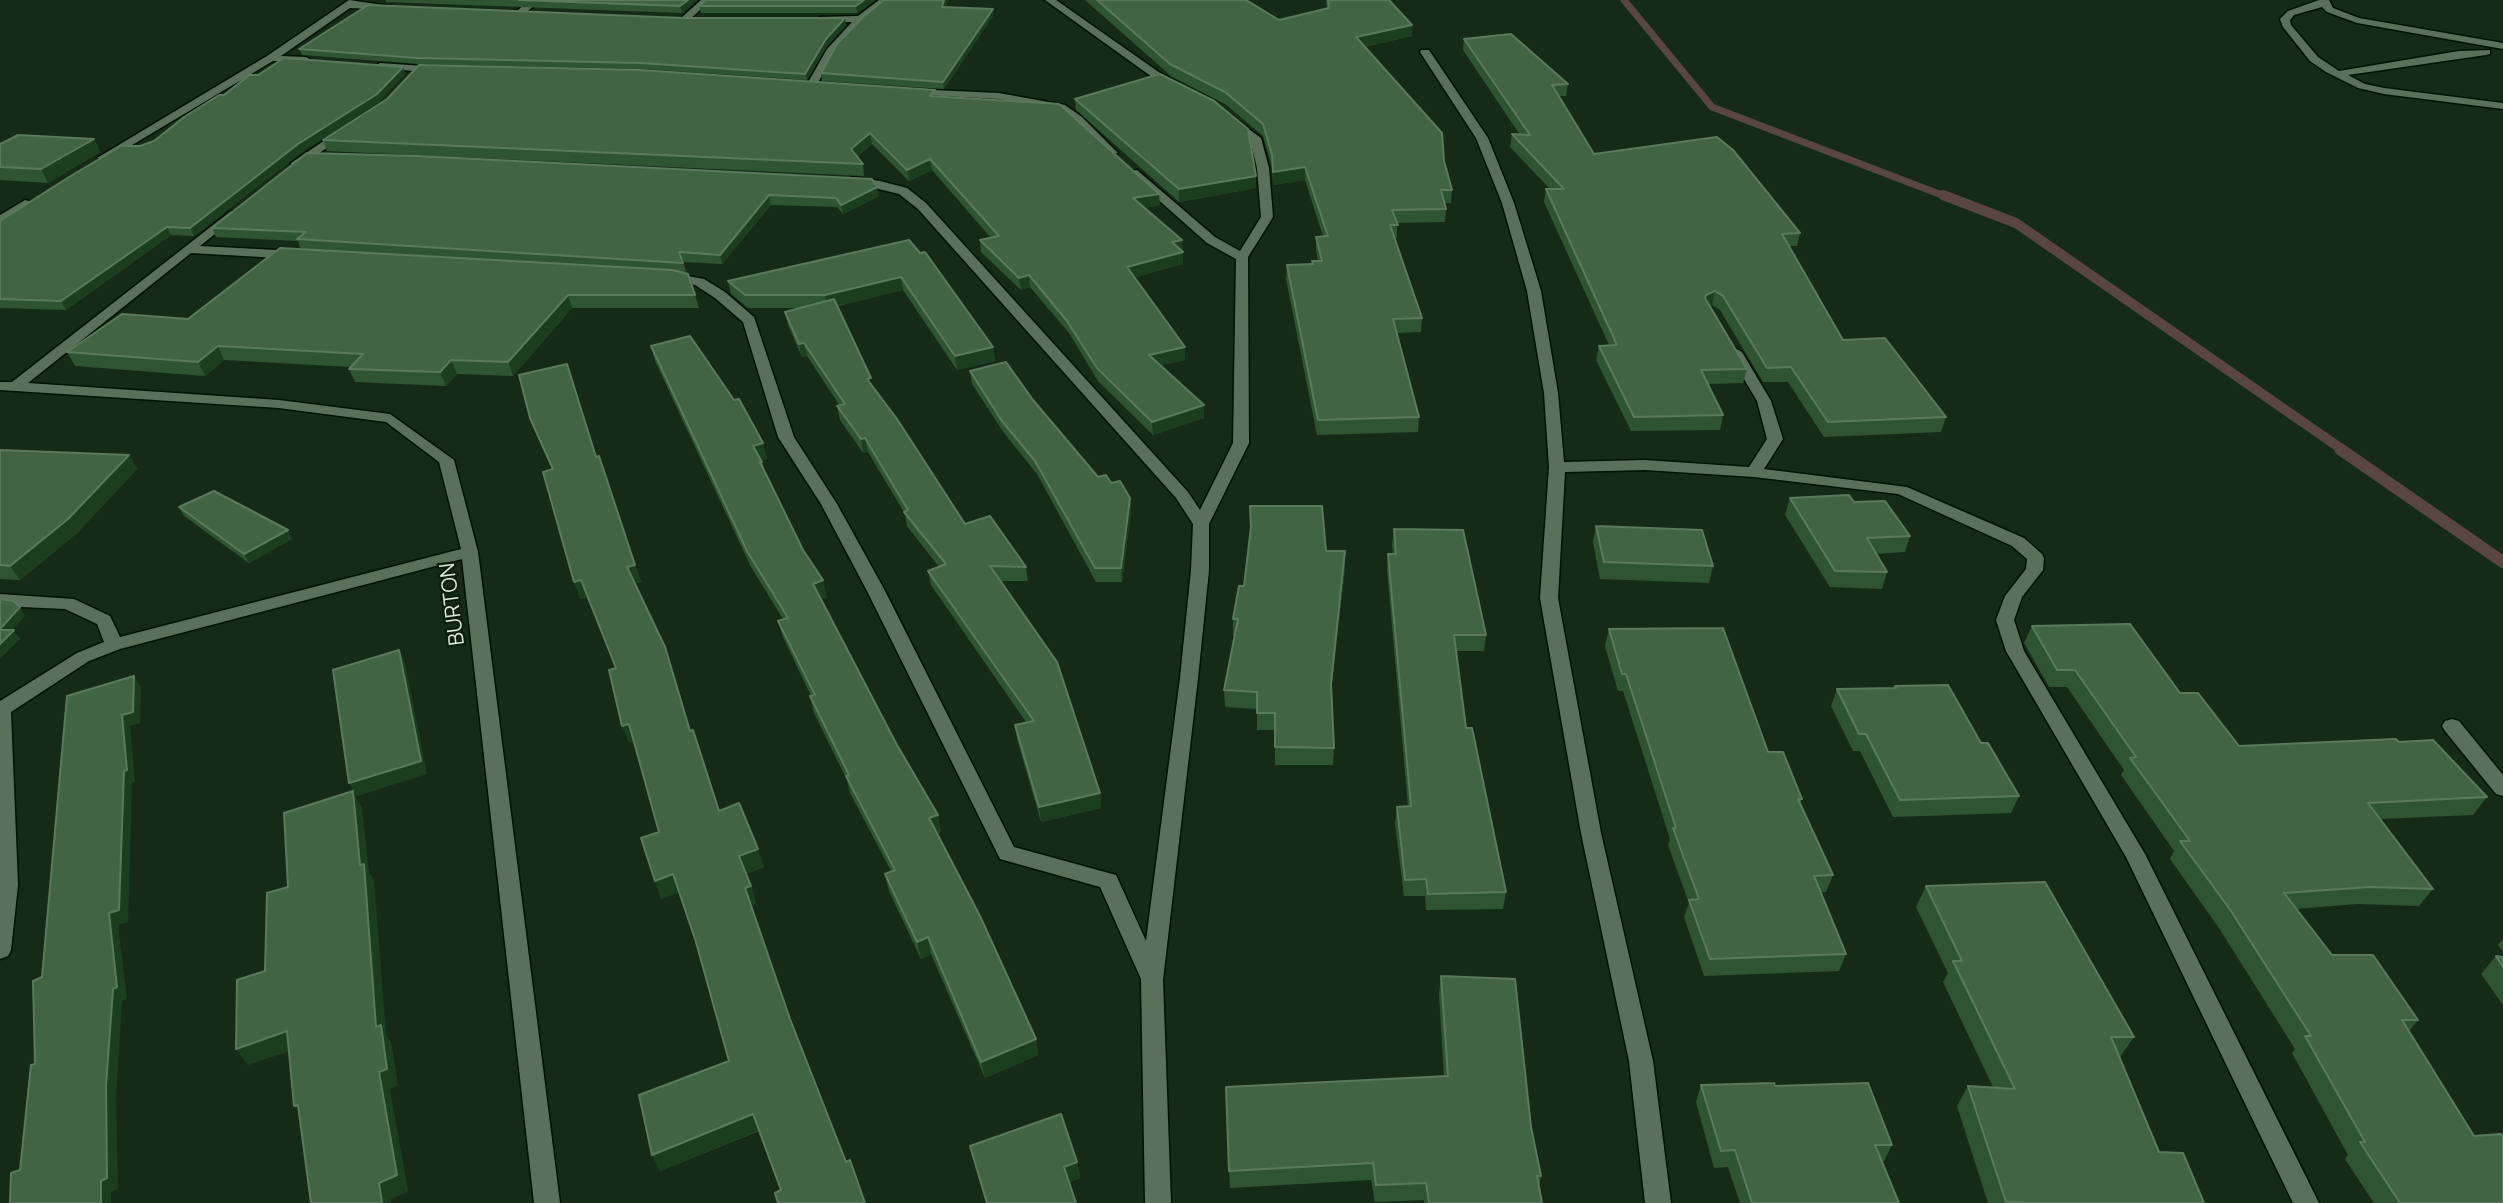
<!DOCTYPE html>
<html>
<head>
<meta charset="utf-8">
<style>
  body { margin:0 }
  canvas { display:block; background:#162a18 }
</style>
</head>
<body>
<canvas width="2503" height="1203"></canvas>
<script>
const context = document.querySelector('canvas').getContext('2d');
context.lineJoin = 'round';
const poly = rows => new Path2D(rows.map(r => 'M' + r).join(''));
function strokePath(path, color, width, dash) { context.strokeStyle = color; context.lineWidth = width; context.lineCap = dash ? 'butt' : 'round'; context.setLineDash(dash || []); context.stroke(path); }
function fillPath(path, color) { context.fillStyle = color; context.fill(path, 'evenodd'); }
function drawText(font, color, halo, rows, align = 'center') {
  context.font = font + ' Manrope,sans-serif'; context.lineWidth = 5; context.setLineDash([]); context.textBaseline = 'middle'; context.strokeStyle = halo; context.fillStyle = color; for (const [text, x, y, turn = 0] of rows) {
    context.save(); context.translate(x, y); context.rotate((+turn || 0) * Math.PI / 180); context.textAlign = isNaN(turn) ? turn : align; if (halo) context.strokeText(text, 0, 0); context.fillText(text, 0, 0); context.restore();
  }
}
strokePath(poly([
  [1624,0,1712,107,1947,197]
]), '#594642', 7);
strokePath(poly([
  [1943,195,2016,223,2343,450]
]), '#594642', 10);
strokePath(poly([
  [2340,449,2503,562]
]), '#594642', 12);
const minor = poly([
  [349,0,397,7,392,10,350,8,281,56,306,57,311,60,310,62,273,61,107,160,97,158,267,56,349,0],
  [530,0,541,0,524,14,518,14,518,10,530,0],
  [701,0,711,0,688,21,682,21,682,17,701,0],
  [879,0,890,0,863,21,836,50,815,88,807,88,806,86,827,49,852,22,822,22,819,21,819,17,858,16,879,0],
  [1045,0,1056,0,1160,73,1180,84,1175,87,1152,77,1045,0],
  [2319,0,2329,0,2333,8,2359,18,2503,43,2503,49,2357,23,2327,12,2322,7,2294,15,2290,20,2291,25,2318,57,2339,71,2459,51,2490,50,2490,54,2486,55,2348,75,2365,84,2384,88,2503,103,2503,109,2384,94,2358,88,2326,72,2310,61,2283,27,2280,19,2288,11,2319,0],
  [1421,50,1429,50,1488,138,1514,203,1541,291,1558,393,1564,462,1645,460,1749,467,1767,439,1757,401,1728,352,1735,348,1742,352,1771,401,1783,439,1764,469,1907,487,2024,538,2042,554,2044,558,2043,570,2022,597,2014,620,2024,651,2145,854,2319,1203,2293,1203,2126,857,2006,651,1996,620,2005,596,2026,569,2027,559,2012,546,1898,494,1754,477,1645,470,1565,472,1558,598,1601,833,1653,1061,1671,1203,1645,1203,1629,1061,1581,833,1540,598,1549,467,1544,393,1527,291,1502,203,1476,138,1420,52,1421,50],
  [380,63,439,67,444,70,439,73,376,68,375,66,380,63],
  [911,89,999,93,1065,105,1082,117,1118,153,1108,155,1074,121,1057,109,999,99,907,94,906,92,911,89],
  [1231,116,1261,138,1269,168,1273,217,1248,257,1249,443,1209,524,1209,570,1198,678,1163,980,1171,1203,1145,1203,1141,979,1100,887,1000,859,866,589,821,504,778,437,743,322,715,298,695,285,662,279,661,276,667,272,704,279,725,292,754,317,794,437,837,504,884,589,1014,847,1116,875,1146,941,1180,678,1191,570,1193,524,1176,498,918,209,899,194,846,181,852,177,880,181,907,188,926,203,1188,492,1200,510,1233,443,1236,259,1207,243,1127,172,1137,170,1215,237,1240,251,1261,217,1257,168,1250,139,1227,121,1227,117,1231,116],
  [340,130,350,132,299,167,291,167,291,163,340,130],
  [25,200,29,201,29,207,0,224,0,215,25,200],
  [231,211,235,212,235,218,200,246,296,251,302,255,296,259,191,253,28,383,279,400,390,414,454,460,478,552,560,1203,534,1203,462,559,120,649,89,661,11,712,18,885,11,950,8,956,0,959,0,701,77,653,104,642,97,624,65,609,0,606,0,594,74,599,110,616,120,637,461,549,439,462,386,422,279,408,0,390,0,382,12,382,231,211],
  [2452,719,2459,721,2503,775,2503,796,2496,794,2445,731,2442,726,2445,721,2452,719]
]);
strokePath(minor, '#021204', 3);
fillPath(minor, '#5a705b');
fillPath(poly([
  [386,0,697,0,682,13,386,2],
  [706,0,875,0,857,13,701,13,699,6],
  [1085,0,1246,0,1279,20,1327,9,1326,0,1389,0,1412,36,1364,47,1444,161,1452,190,1451,203,1444,203,1446,209,1445,222,1397,223,1397,238,1395,238,1422,318,1421,332,1397,333,1419,417,1418,432,1317,435,1286,279,1287,265,1312,265,1312,261,1318,261,1316,250,1316,237,1323,236,1305,180,1273,185,1272,167,1263,136,1225,104,1171,76],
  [945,7,993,16,944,89,822,81,821,73],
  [683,18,845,18,846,25,827,46,807,80,643,69,419,64,302,55,299,49],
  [1464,39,1568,84,1566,96,1559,96,1594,154,1800,233,1797,246,1789,246,1843,340,1946,417,1941,432,1824,437,1788,382,1763,382,1720,310,1712,305,1709,306,1747,369,1743,383,1708,384,1723,415,1720,430,1631,431,1596,360,1599,346,1609,345,1544,202,1546,189,1550,189,1510,147,1512,134,1520,135,1463,50],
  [403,67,405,74,380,101,302,152,194,236,171,235,66,310,0,308,0,221,140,146,154,141,224,95],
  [936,96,1160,205,1144,208,1182,240,1183,264,1135,277,1185,360,1160,365,1204,418,1153,435,1098,381,1069,333,1030,287,1021,290,981,252,980,240,991,238,932,170,909,181,872,144,857,157,863,164,864,176,327,151,323,140],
  [1075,99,1256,188,1179,202,1076,110],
  [94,139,100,152,48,183,0,180,0,144],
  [307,153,879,196,843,214,837,207,771,205,722,264,683,262,686,272,680,272,695,295,699,308,572,308,513,376,457,374,446,386,355,382,349,369,351,367,224,360,205,376,75,366,67,352,188,319,301,249,298,241,216,237,212,228],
  [909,240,993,347,995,361,957,370,903,290,838,306,872,386,965,524,1026,567,1028,581,1000,581,1100,793,1101,808,1041,822,1017,739,1015,725,1026,722,931,585,928,571,939,567,907,526,905,514,868,452,863,453,840,420,837,406,840,406,807,356,802,357,788,325,785,312,799,308,748,308,731,294,728,281],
  [651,346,767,459,762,460,765,474,827,597,821,599,897,745,938,815,941,832,937,834,1036,1039,1038,1055,985,1078,931,954,921,959,889,891,885,874,891,871,850,793,847,780,814,713,810,696,811,696,783,637,778,621,783,619,751,567,655,361],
  [970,371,1033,400,1098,477,1111,483,1130,498,1131,511,1122,582,1096,582,1037,474,1004,433,972,384],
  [530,418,596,457,641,582,635,584,665,647,690,731,719,810,764,867,746,874,756,903,751,905,781,1190,759,1131,660,1171,729,1061,696,942,679,892,661,899,659,832,634,741,629,743,616,668,587,597,580,599,552,469,536,434],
  [0,450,129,455,137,469,77,533,20,580,0,579],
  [1790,498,1854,502,1910,536,1905,552,1876,554,1887,572,1882,589,1830,587,1785,515],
  [179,507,292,539,249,563,184,516],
  [1596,526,1713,566,1709,583,1600,579,1593,542],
  [1394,529,1486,635,1484,651,1456,651,1466,728,1506,892,1503,909,1426,910,1425,896,1404,896,1395,823,1397,807,1408,806,1387,570,1388,554,1393,554,1392,545],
  [1326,551,1345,568,1331,691,1334,748,1333,765,1275,765,1275,730,1257,730,1257,709,1225,707,1224,690,1235,636,1233,636,1233,619,1244,586],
  [2032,626,2180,693,2239,746,2399,742,2487,797,2473,815,2380,819,2433,889,2419,906,2357,904,2296,909,2332,955,2418,1020,2409,1031,2503,1203,2374,1203,2345,1159,2348,1155,2292,1053,2295,1049,2219,928,2170,859,2174,851,2121,775,2124,770,2067,687,2049,687,2024,643],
  [1609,629,1768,752,1802,799,1800,804,1833,875,1826,892,1821,892,1846,954,1839,971,1704,976,1684,917,1689,903,1668,845,1670,839,1623,691,1618,691,1605,646],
  [1895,686,1981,743,2019,796,2011,813,1893,817,1860,751,1853,751,1831,706,1837,689,1894,688],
  [1926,886,2134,1037,2120,1057,2159,1152,2204,1203,1988,1203,1957,1106,1968,1086,1993,1087,1943,982,1948,973,1916,907],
  [2503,939,2503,951,2498,945],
  [2496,956,2503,957,2503,1005,2481,974],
  [1441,976,1531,1127,1541,1176,1539,1187,1542,1203,1424,1203,1424,1200,1375,1202,1371,1180,1230,1188,1226,1104,1444,1077,1439,994],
  [1701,1085,1775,1086,1892,1145,1884,1161,1882,1162,1899,1203,1740,1203,1728,1167,1714,1168,1696,1102],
  [970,1146,1077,1162,1080,1178,1069,1182,1076,1203,986,1203]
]), '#2f5433');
fillPath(poly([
  [688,0,697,0,682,13,680,6],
  [864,0,875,0,857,13,856,6],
  [944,0,948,0,943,14,942,7],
  [993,9,993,16,944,89,943,82],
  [845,18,846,25,827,46,807,80,805,74,826,39],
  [1412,25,1412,36,1355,49,1356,37],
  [403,67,405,74,380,101,302,152,194,236,190,228,298,144],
  [870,133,872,144,853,160,851,149],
  [94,139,100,152,48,183,41,169],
  [930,159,932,170,909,181,907,170],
  [1305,167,1305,180,1273,185,1273,172],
  [1256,176,1256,188,1179,202,1179,189],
  [877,187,879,196,843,214,841,205],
  [1159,194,1160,205,1134,210,1133,198],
  [769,195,771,205,722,264,720,255],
  [167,227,171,235,66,310,61,301],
  [1182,240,1182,252,1172,242],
  [1183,252,1183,264,1128,279,1127,267],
  [1029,275,1030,287,1021,290,1019,278],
  [901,277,903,290,828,308,825,295],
  [1715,291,1712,305,1703,309,1706,295],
  [568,295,572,308,513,376,508,362],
  [804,343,807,356,802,357,799,344],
  [218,346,224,360,205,376,198,362],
  [993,347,995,361,957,370,955,356],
  [1185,347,1185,360,1150,367,1149,355],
  [451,360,457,374,446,386,440,372],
  [1204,405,1204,418,1153,435,1152,422],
  [865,438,868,452,863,453,861,439],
  [763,443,767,459,757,462,753,446],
  [129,455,137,469,77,533,20,580,10,566],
  [1130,498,1131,511,1122,582,1121,568],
  [288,530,292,539,249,563,244,554],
  [1345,551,1345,568,1330,701,1331,684],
  [635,565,641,582,633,584,627,567],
  [581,580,587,597,580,599,574,582],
  [823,580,827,597,817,600,813,584],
  [20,607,25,616,5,638,0,631,0,629],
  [14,630,20,639,0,659,0,644],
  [399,650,405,663,427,774,357,796,349,783],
  [134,676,141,688,140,723,130,726,135,782,132,783,128,922,118,925,127,999,122,1001,116,1098,118,1189,111,1192,111,1203,101,1203,101,1181,106,1086,109,913,122,715],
  [629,724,635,741,629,743,622,726],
  [353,791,362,808,369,872,374,880,386,1034,391,1042,398,1085,390,1089,408,1191,391,1199,391,1203,382,1203,379,1183,379,1072,376,1027],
  [1100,793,1101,808,1041,822,1039,807],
  [938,815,941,832,933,835,929,818],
  [758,849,764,867,745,874,739,856],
  [673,874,680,892,661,899,655,881],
  [751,886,756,903,751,905,745,888],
  [928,937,931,954,921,959,917,942],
  [287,1031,299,1048,248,1065,236,1049],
  [1036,1039,1038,1055,985,1078,981,1062],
  [753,1114,760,1130,660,1171,652,1155],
  [1077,1162,1080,1178,1066,1183,1064,1167]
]), '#1d3d20');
const building = poly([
  [519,0,688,0,680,6,519,0],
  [706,0,864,0,856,6,699,6,706,0],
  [884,0,944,0,942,7,993,9,943,82,821,73,837,44,864,16,884,0],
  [1097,0,1246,0,1279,20,1329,8,1328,0,1389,0,1412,25,1356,37,1442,133,1444,161,1452,190,1441,190,1446,209,1392,210,1398,225,1390,225,1422,318,1393,319,1419,417,1318,420,1287,265,1313,264,1312,261,1322,261,1316,237,1328,236,1305,167,1273,172,1272,155,1263,124,1225,92,1170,64,1097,0],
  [368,5,683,18,845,18,826,39,805,74,641,63,417,58,299,49,368,5],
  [1511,34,1568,84,1552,85,1594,154,1717,137,1733,150,1800,233,1782,234,1843,340,1885,338,1946,417,1828,422,1791,367,1767,368,1723,296,1715,291,1706,295,1705,298,1747,369,1701,370,1723,415,1634,417,1599,346,1617,345,1546,189,1564,189,1512,134,1530,135,1464,39,1511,34],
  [284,58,403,67,377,94,298,144,190,228,167,227,61,301,0,299,0,221,69,177,121,146,140,146,154,141,184,117,219,95,224,95,249,75,258,75,284,58],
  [419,65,640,70,935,90,930,96,1059,104,1159,194,1133,198,1182,240,1172,242,1183,252,1127,267,1185,347,1149,355,1204,405,1152,422,1097,368,1067,321,1029,275,1019,278,980,240,999,236,930,159,907,170,870,133,851,149,863,164,323,140,387,99,419,65],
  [1160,74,1214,101,1248,129,1256,176,1179,189,1075,99,1160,74],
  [18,135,94,139,41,169,0,167,0,144,18,135],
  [307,153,417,156,872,179,877,187,841,205,836,198,769,195,720,255,679,252,683,263,297,239,306,232,212,228,307,153],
  [909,240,920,253,925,252,993,347,955,356,901,277,825,295,745,295,728,281,909,240],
  [280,248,673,270,688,274,695,295,568,295,508,362,451,360,440,372,349,369,363,354,218,346,198,362,67,352,122,314,188,319,280,248],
  [834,299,871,378,867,379,897,419,965,524,990,516,1026,567,990,566,1057,662,1100,793,1039,807,1015,725,1034,721,928,571,946,564,904,512,908,510,865,438,861,439,837,406,845,404,804,343,799,344,785,312,834,299],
  [690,336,734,400,739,399,763,443,753,446,762,462,760,462,803,550,823,580,813,584,897,745,938,815,929,818,980,916,1036,1039,981,1062,928,937,917,942,885,874,895,870,846,776,849,775,810,696,815,695,778,621,788,618,747,551,651,346,690,336],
  [1006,362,1033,400,1098,477,1106,475,1111,483,1120,481,1130,498,1121,568,1095,568,1035,461,1002,421,970,371,1006,362],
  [567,364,596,457,599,456,635,565,627,567,665,647,690,731,693,730,719,811,739,803,758,849,739,856,751,886,745,888,790,1019,846,1162,850,1160,865,1203,778,1203,775,1193,781,1190,753,1114,652,1155,639,1095,729,1061,696,942,673,874,655,881,641,838,659,832,629,724,622,726,609,670,616,668,581,580,574,582,543,472,553,469,530,418,519,375,567,364],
  [0,450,129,455,68,519,10,566,0,565,0,450],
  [214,491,288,530,244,554,179,507,214,491],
  [1849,495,1854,502,1885,501,1910,536,1867,538,1887,572,1835,571,1790,498,1849,495],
  [1250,506,1322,506,1326,551,1345,551,1331,684,1334,748,1275,747,1275,713,1257,713,1257,692,1224,690,1238,619,1233,619,1239,586,1244,586,1251,527,1250,506],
  [1596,526,1702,530,1713,566,1604,562,1596,526],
  [1394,529,1463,530,1486,635,1454,635,1466,728,1472,728,1506,892,1428,894,1426,879,1405,880,1397,807,1411,806,1388,554,1396,554,1394,529],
  [0,599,13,601,20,607,0,629,0,599],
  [2130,624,2180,693,2198,693,2239,746,2396,739,2399,742,2433,740,2487,797,2368,803,2433,889,2370,887,2284,893,2332,955,2373,955,2418,1020,2402,1020,2474,1136,2501,1134,2503,1137,2503,1203,2400,1203,2360,1142,2365,1142,2305,1036,2311,1036,2231,911,2180,841,2190,841,2130,758,2136,757,2075,670,2057,670,2032,626,2130,624],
  [1723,628,1768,752,1783,752,1802,799,1798,799,1833,875,1814,876,1846,954,1710,959,1689,900,1699,899,1673,828,1676,828,1626,674,1622,674,1609,629,1723,628],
  [0,630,14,630,0,644,0,630],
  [399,650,421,761,349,783,333,670,399,650],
  [134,676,133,712,122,715,127,770,124,771,119,910,109,913,117,987,113,989,106,1086,107,1178,101,1181,101,1203,10,1203,11,1173,20,1170,31,1065,35,1064,33,981,42,977,67,696,134,676],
  [1948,685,1981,743,1988,743,2019,796,1900,800,1866,734,1859,734,1837,689,1896,688,1895,686,1948,685],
  [353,791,360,865,364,864,376,1027,381,1025,387,1069,379,1072,397,1175,379,1183,382,1203,311,1203,298,1105,294,1106,287,1031,236,1049,237,980,265,971,267,893,288,887,284,813,353,791],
  [2045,882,2134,1037,2111,1037,2159,1152,2183,1153,2204,1203,2025,1203,2006,1202,1968,1086,2015,1089,1953,961,1962,961,1926,886,2045,882],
  [2496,956,2503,957,2503,967,2496,956],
  [1441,976,1515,979,1531,1127,1541,1176,1537,1176,1542,1203,1429,1203,1426,1183,1376,1185,1373,1163,1229,1171,1226,1087,1448,1076,1441,976],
  [1774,1083,1775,1086,1868,1083,1892,1145,1875,1145,1899,1203,1752,1203,1735,1150,1721,1151,1701,1085,1774,1083],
  [1061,1114,1077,1162,1064,1167,1076,1203,987,1203,970,1146,1061,1114]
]);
fillPath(building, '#426445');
strokePath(building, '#5a795d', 2);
drawText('21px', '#dce8dc', '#0d200f', [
  ["BURTON",453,604,-97]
]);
</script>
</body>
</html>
